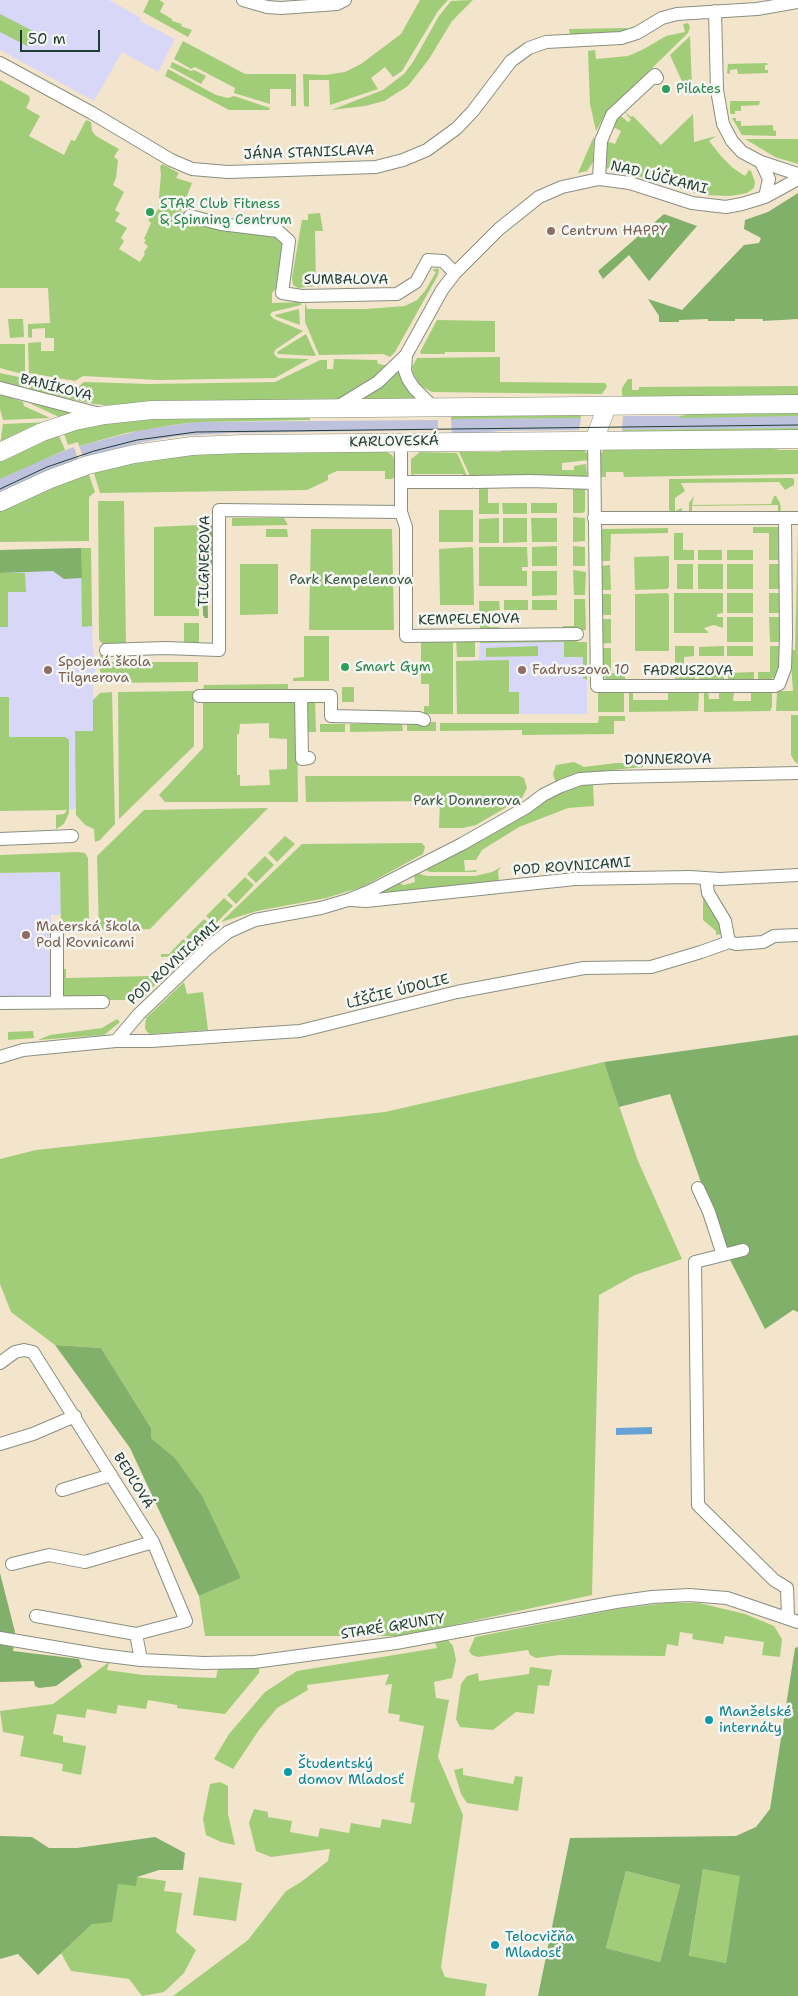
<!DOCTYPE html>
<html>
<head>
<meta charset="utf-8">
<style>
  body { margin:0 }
  #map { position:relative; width:798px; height:1996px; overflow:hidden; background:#f3e4cc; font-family:"Shantell Sans",sans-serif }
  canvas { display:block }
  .scale { position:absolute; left:20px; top:30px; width:80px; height:22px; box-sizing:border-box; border:2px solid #1f3d34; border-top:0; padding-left:6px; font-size:15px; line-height:18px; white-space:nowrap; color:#1f3d34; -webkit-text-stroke:4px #f6f6f2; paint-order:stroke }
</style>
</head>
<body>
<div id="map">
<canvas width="798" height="1996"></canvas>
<div class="scale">50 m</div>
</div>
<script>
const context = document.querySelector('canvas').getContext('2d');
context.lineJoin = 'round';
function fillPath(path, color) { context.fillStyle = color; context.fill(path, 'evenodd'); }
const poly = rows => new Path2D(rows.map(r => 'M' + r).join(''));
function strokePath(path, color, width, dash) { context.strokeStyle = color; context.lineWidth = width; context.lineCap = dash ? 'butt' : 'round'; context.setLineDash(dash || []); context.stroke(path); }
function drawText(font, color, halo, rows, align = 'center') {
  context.font = font + ' "Shantell Sans",sans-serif'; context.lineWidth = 5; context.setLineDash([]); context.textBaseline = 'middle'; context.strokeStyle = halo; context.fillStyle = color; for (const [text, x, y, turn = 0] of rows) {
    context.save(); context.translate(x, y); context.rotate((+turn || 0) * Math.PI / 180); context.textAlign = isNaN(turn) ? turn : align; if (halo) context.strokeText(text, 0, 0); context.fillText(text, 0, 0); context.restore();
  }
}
fillPath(poly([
  [0,0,109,0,141,18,140,21,175,39,158,72,122,52,94,101,0,50],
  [91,548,93,654,95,656,96,684,93,684,93,731,75,809,0,811,0,550],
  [576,638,577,642,587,642,587,714,457,714,456,661,479,660,480,639],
  [60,872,61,915,51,915,52,996,0,997,0,873]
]), '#d8d7f8');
fillPath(poly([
  [623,416,798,416,798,428,622,430],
  [581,418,579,430,499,431,452,436,451,419],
  [438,420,438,430,231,433,178,436,138,443,83,457,79,446,145,429,196,422],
  [74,447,79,462,0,496,0,479,41,460]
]), '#bfc2dd');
fillPath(poly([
  [149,0,159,0,164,3,160,12,172,19,172,21,182,24,181,26,192,30,188,37,143,12],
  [420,0,448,0,438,11,402,71,393,77,385,67,371,78,378,89,330,105,329,80,309,80,309,105,308,107,304,106,303,74,325,75,345,72,361,64,401,34],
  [473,0,452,21,429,59,408,86,384,101,365,106,331,110,383,90,404,74,413,62,439,16,451,1],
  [0,14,37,33,30,44,27,46,0,32],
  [688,23,690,27,688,33,606,113,596,131,590,104,588,51,595,50,596,59,628,56,642,50,666,36,685,32,683,24],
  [627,28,625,31,570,36,569,29],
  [690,36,692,87,685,88,670,55],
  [183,41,245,74,296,74,296,106,291,106,291,89,270,89,270,104,234,93,235,88,195,67,191,69,174,59],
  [172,62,191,71,194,70,206,76,201,84,170,67],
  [767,63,768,65,765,65,765,70,768,70,768,73,738,74,737,69,730,70,730,74,727,73,728,64],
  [168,69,216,95,228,98,234,96,270,108,269,110,229,110,165,76],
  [0,80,29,96,30,100,26,108,40,116,29,136,64,155,71,140,75,141,86,120,91,122,92,131,96,136,119,149,114,157,118,160,116,178,113,185,124,192,115,210,120,213,115,221,127,228,121,238,124,241,119,249,140,262,145,254,144,252,148,246,144,243,146,240,144,239,151,223,148,220,158,210,161,174,160,167,162,164,179,173,176,178,192,183,181,211,185,213,185,220,278,237,283,243,278,286,272,293,272,303,301,302,301,305,272,312,270,315,274,319,303,331,275,350,274,354,278,358,309,359,275,378,158,380,83,376,75,381,29,373,28,343,41,342,41,351,54,351,54,338,45,338,45,328,32,329,32,338,28,337,28,324,50,323,48,288,0,288],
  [730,101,760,101,759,105,741,106,741,111,735,111,735,114,732,114,730,113],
  [624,111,631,117,633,116,661,145,693,114,694,142,716,136,709,141,721,156,733,168,745,176,749,170,751,171,755,182,754,188,747,193,731,196,701,195,618,170,605,168,606,141,615,144,621,131,611,126,620,115,628,122,631,120],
  [732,118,736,118,736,121,741,121,741,126,773,125,773,130,776,131,776,136,742,135],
  [594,136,593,162,587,171,578,173],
  [745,139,798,139,798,164,775,157],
  [320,213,323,231,315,231,316,286,298,288,293,285,292,277,302,220,308,220,308,214],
  [437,268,439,270,438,275,395,352,390,357,383,354,319,355,305,322,305,302,307,309,366,309,405,306,417,300,425,291,436,272,432,270],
  [299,309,300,325,275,316,275,315],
  [8,319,23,319,24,337,10,338],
  [437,320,495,321,495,352,445,352,445,354,421,354,420,352],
  [306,334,316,356,278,354,277,352],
  [0,344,25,344,25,372,22,374,0,368],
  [500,357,500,382,605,383,607,386,602,394,432,392,421,386,413,373,412,367,417,358],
  [334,359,377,360,378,364,390,366,341,400,123,407,94,404,29,390,29,379,78,387,84,382,149,384,275,382,320,360,327,360,327,369,333,369],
  [400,365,421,402,355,401],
  [0,373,24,378,24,389,0,381],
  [628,379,632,379,632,390,639,390,639,387,798,386,798,399,625,399,622,395,622,388],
  [0,394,23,402,24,406,50,418,3,420,0,409],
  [29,403,72,412,75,413,60,419,59,417],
  [719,410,798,410,798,416,680,418,680,416],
  [451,412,580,414,581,418,451,419],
  [310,414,310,420,196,422,172,425,126,433,79,446,78,442,68,445,63,431,119,419],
  [50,422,0,445,3,424],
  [798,428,798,433,624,433,622,430],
  [58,433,65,450,0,479,0,459],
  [757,446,780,450,798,450,798,474,624,477,623,472,606,472,606,477,599,477,600,455,605,448],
  [501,447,583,449,588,454,589,460,562,463,562,470,574,470,574,466,586,464,587,475,585,477,471,478,459,452,501,452],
  [386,451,393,456,395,463,395,476,392,479,385,479,385,471,337,471,328,475,328,480,307,490,100,493,93,470,182,453],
  [420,452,457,453,468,478,464,478,463,474,414,474,414,478,411,473,411,459],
  [88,472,95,492,89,497,89,541,0,542,0,510],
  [792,478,794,479,794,485,785,490,779,482,681,483,685,491,675,498,675,511,682,508,682,512,675,514,669,510,669,479],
  [573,486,585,486,585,511,583,513,573,513],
  [479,487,488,487,488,503,499,503,499,514,479,514],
  [694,496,692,505,771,504,774,496,776,496,780,503,781,510,778,513,778,505,692,506,692,513,689,512,689,503],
  [98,501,124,501,126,645,104,645,99,640],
  [502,503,527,503,527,514,503,514],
  [531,503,557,503,557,513,531,513],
  [439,510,473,510,473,542,439,542],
  [573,517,585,518,585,541,573,542],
  [232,518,284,518,288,525,232,526],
  [499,518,499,543,479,543,479,519],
  [503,518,527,518,527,542,503,543],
  [531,518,557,518,557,542,532,542],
  [199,525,199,616,154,616,154,527],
  [753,527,778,527,779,560,769,560,769,533,753,533],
  [798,527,798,711,776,711,777,691,793,691,790,650,795,650],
  [668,528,668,533,611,534,610,561,600,561,601,531,603,529],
  [266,529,287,529,288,537,266,537],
  [311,529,392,529,394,630,309,630],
  [674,533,683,533,683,550,694,550,694,560,674,560],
  [557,546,557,566,532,566,532,547],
  [573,546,585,547,585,566,573,566],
  [472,547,473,549,474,605,440,605,439,549],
  [479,547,527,547,528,567,522,567,522,571,527,571,527,586,479,586],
  [81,548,91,548,92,626,82,627],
  [698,550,722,550,722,560,698,560],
  [727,550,753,550,753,560,727,560],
  [669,556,669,587,667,589,635,590,634,557],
  [240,564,278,564,278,614,240,615],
  [677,564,693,564,693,589,677,589],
  [698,564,723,564,723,589,698,589],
  [727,564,753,564,753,589,727,589],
  [769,564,779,564,779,589,769,589],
  [610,565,611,590,600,590,600,566],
  [573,570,586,572,585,595,574,595],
  [532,571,557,571,557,595,532,596],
  [0,573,25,573,26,592,8,592,8,627,0,627],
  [667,593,669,595,669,651,635,651,635,594],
  [674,593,723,593,723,613,717,614,717,617,723,617,723,628,714,625,704,628,709,633,674,633],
  [727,593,753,593,753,613,727,613],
  [769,593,780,593,780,613,769,613],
  [600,594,611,594,611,615,600,615],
  [574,599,585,599,586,630,563,630,563,626,574,626],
  [504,600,528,600,528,610,504,610],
  [532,600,557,600,557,610,532,610],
  [479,601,499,601,500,610,489,611,489,627,499,627,499,631,480,629],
  [727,617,753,617,753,642,727,642],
  [769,617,780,617,780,642,770,642],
  [600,619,611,619,611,643,601,644],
  [184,623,199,623,199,644,184,644],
  [304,636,329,636,329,681,293,681,293,678,304,677],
  [576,638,577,642,587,642,587,680,583,678,583,657,564,657,564,642,480,643,480,639],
  [421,639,453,639,453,714,424,714,424,706,429,706,429,684,421,684],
  [456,639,475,639,475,657,457,657],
  [538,646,538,656,486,657,486,648],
  [675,646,694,646,694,656,684,657,684,673,695,673,695,682,675,682],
  [724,646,724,656,699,656,699,647],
  [727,646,753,646,753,656,727,656],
  [770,646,780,646,780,664,775,677,767,681,758,681,758,672,770,672],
  [601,648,611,648,611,673,625,673,625,682,607,680,603,676,601,671],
  [100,654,106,654,106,662,198,662,198,682,103,683,100,680],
  [509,660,509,692,519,692,519,714,457,714,456,661],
  [754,672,754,681,728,681,728,673],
  [699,673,724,673,724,682,699,682],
  [288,684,288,690,203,691,204,685],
  [342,687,354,687,354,702,342,702],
  [194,691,194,746,119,819,118,692],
  [668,691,699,692,698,711,629,712,629,692,633,692,633,700,668,700],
  [751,691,772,691,772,707,770,711,704,712,704,692,708,692,709,699,719,699,719,692,734,692,733,701,751,701],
  [112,692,115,824,100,840,95,842,94,829,85,825,76,815,75,731,93,731,93,700,100,693],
  [598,692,624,692,624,712,598,712],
  [0,697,9,697,9,737,65,737,69,740,69,813,64,824,56,829,56,815,64,814,67,810,0,811],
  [297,699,298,802,165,802,159,795,203,748,203,701],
  [269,723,269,738,287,739,287,769,269,770,270,785,240,786,240,775,237,775,237,734,239,734,240,724],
  [305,699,315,699,316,732,305,732],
  [791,715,798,715,798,764,795,762,791,755],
  [599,716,625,716,625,721,614,721,614,734,522,735,522,730,440,731,440,723,598,723],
  [436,722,436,731,407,731,407,723],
  [402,723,403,731,350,732,350,724],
  [320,724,345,724,345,732,320,732],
  [574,762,584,767,616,763,643,763,643,767,592,772,576,775,556,783,553,774,556,765],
  [305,776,519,776,524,778,527,788,522,798,476,825,463,828,439,828,440,801,306,802],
  [593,783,594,806,568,808,519,827,482,850,476,860,464,860,465,871,477,870,476,872,430,872,425,870,485,837,485,834,558,794,584,784],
  [268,808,150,929,99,931,97,856,144,810],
  [285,836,295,844,277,862,268,853],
  [418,843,422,843,425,847,423,854,362,887,326,898,257,911,221,922,302,844],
  [78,852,85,853,88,858,89,925,61,926,60,872,0,873,0,855],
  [265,856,274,865,256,883,247,874],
  [501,867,498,871,499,882,365,898,398,883,404,885,415,882,414,874,416,873,427,876,475,876,492,872],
  [245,877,254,885,236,904,227,895],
  [703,893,720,919,721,934,716,935,716,931,703,920],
  [224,898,233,906,215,924,206,916],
  [204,919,212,926,194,944,186,937],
  [183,939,192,947,183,956,161,957,161,954,169,954],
  [61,969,66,969,66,978,151,976,155,981,155,985,142,1000,62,1000],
  [184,982,187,994,203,992,208,1030,150,1034,147,1032,145,1028,146,1018],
  [117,1019,120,1022,104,1035,38,1040,50,1035,102,1028],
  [33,1031,34,1038,8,1040,8,1032],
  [604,1062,638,1161,682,1259,635,1275,599,1295,592,1595,403,1636,205,1636,199,1596,241,1578,174,1457,151,1438,151,1428,101,1348,55,1345,11,1312,0,1284,0,1159,36,1150,385,1112],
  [666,1603,699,1603,745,1614,774,1626,782,1639,780,1657,762,1655,764,1642,725,1636,723,1644,692,1639,693,1634,680,1632,678,1646,667,1644,665,1656,559,1655,536,1658,530,1655,528,1650,478,1657,472,1655,469,1651,475,1637,617,1609],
  [447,1639,453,1646,456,1660,452,1678,434,1682,436,1698,449,1700,438,1757,463,1815,441,1967,445,1977,487,1984,485,1996,173,1996,248,1940,286,1891,301,1882,328,1861,330,1849,271,1857,256,1851,249,1823,254,1809,268,1812,268,1817,292,1821,290,1832,318,1837,320,1828,349,1833,351,1823,380,1828,382,1819,411,1824,415,1803,410,1802,424,1726,399,1721,400,1715,388,1713,392,1684,385,1685,389,1674,307,1685,308,1690,277,1708,259,1730,233,1769,214,1759,229,1734,265,1692,297,1671,437,1648,435,1642],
  [109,1662,107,1670,143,1675,216,1678,218,1668,259,1668,259,1673,225,1714,177,1708,177,1705,148,1700,146,1709,118,1705,116,1714,87,1709,85,1718,57,1714,53,1734,63,1736,63,1742,86,1746,81,1775,62,1771,63,1764,20,1756,24,1736,3,1732,0,1711,53,1704],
  [530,1667,552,1670,549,1686,538,1685,534,1714,516,1712,493,1730,460,1727,456,1719,461,1684,467,1676,478,1673,479,1681,529,1674],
  [463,1768,463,1775,513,1784,515,1776,523,1777,518,1811,467,1803,461,1794,454,1770],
  [220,1782,228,1786,228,1814,235,1845,221,1842,206,1835,203,1819,210,1784],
  [703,1869,741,1875,726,1963,689,1957],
  [626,1871,680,1885,660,1962,606,1948],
  [137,1877,166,1881,164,1891,182,1893,176,1932,196,1950,184,1973,164,1992,142,1996,129,1979,71,1971,61,1953,92,1924,118,1884],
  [199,1877,242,1883,236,1921,193,1915]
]), '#a1cd79');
fillPath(poly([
  [798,193,798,319,763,321,763,319,735,319,735,321,708,321,708,319,679,320,679,322,659,322,659,316,648,299,682,310,744,245,759,243,761,238,744,229,745,220,768,212],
  [664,214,697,226,649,281,629,255,603,279,598,271],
  [213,525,213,556,205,556,203,555,203,527],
  [81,548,82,578,64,579,53,571,0,573,0,550],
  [204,560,214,560,216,564,207,565,208,618,205,618,203,615,202,562],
  [798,1035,798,1312,793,1310,765,1329,724,1248,670,1094,619,1107,604,1062],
  [55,1345,101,1348,151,1428,151,1438,174,1457,202,1496,241,1578,199,1596,130,1448],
  [0,1573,15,1632,13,1651,79,1659,82,1667,56,1686,39,1688,35,1686,34,1681,0,1682],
  [798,1647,798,1996,538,1996,570,1838,736,1836,756,1827,770,1809,795,1648],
  [703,1869,740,1876,726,1963,689,1956],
  [626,1871,680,1885,660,1962,606,1948],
  [0,1836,32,1837,49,1848,77,1848,155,1837,185,1853,183,1870,159,1870,137,1877,136,1886,118,1884,112,1922,92,1924,38,1975,18,1954,0,1959]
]), '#80b069');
fillPath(poly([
  [652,1427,652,1434,616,1435,616,1428]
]), '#65a3d7');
const street = poly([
  [243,0,267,7,281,8,337,4,345,0],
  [715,11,717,90,723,124,732,141,742,152,761,162,798,174],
  [0,63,92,113,171,160,192,169,228,172,376,167,403,160,427,150,457,128,473,111,511,61,529,48,546,42,621,38,637,33,662,18,677,14,757,9,798,2],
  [761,162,769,179,765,197],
  [599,179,601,141,612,115,655,75,657,78],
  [190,216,221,224,278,231,289,241,282,293,302,296,397,294,416,282,428,260,443,261,455,273],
  [406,355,405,371,408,379,414,388,433,407],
  [0,388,100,414],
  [337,407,378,382,406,355,442,290,455,273,499,229,539,197,562,187,599,179,630,183,692,203,726,207,742,204,765,197,798,179],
  [594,441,597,686,775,686,779,684,785,668,786,636,785,518],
  [401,442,401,512,406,527,406,636,577,634],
  [401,482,472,482],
  [475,482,530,481,594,483],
  [594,518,798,518],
  [106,650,165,648,219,650,219,510,401,512],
  [199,696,331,696,331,716,419,718,424,720],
  [301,696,302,759,309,758],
  [0,839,72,836],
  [706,878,708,893,725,921,729,942],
  [351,900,366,901,575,879,690,877,720,879,798,875],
  [57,1002,57,932],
  [0,1003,103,1002],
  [116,1041,139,1014,207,949,228,932,255,920,321,908,348,900,370,891,462,844,527,807,543,795,561,786,580,779,612,777,798,773],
  [0,1057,23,1050,116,1041,151,1041,300,1031,457,992,526,979,584,968,651,967,701,952,729,942,736,944,763,942,774,936,798,935],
  [698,1188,709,1212,723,1255],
  [743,1250,695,1262,698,1505,774,1580,787,1588,788,1617],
  [0,1363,15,1352,24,1350,33,1352,153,1542,186,1621,136,1634],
  [0,1444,33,1434,75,1416],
  [62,1490,111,1475],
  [12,1564,49,1555,85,1562,153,1542],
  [36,1616,136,1634,141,1660],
  [0,1638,101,1655,141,1660,204,1663,254,1662,396,1643,616,1602,652,1597,689,1595,727,1598,798,1622]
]);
const secondary = poly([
  [594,441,607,406],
  [0,452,42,432,75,421,105,415,152,410,798,404],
  [0,502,50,479,88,465,134,454,192,446,243,444,798,439]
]);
strokePath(street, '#899080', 14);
strokePath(secondary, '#899080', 19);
strokePath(street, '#fff', 12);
strokePath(secondary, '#fff', 18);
strokePath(poly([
  [0,489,47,467,94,451,137,440,196,432,798,425]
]), '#1f3d34', 1);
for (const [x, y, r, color] of [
  [666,89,5,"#2e9e5b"],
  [150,212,5,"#2e9e5b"],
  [551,231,5,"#8d6e63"],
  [345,667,5,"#2e9e5b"],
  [48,670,5,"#8d6e63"],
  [522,670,5,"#8d6e63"],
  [26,935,5,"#8d6e63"],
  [709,1720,5,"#0f9aa8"],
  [288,1772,5,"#0f9aa8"],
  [495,1945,5,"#0f9aa8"]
]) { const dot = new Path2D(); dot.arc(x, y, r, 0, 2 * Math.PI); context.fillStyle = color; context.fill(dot); strokePath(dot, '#f6f6f2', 2); }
drawText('14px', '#27864d', '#f6f6f2', [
  ["Pilates",676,89],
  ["STAR Club Fitness",160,204],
  ["& Spinning Centrum",160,220],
  ["Smart Gym",355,667]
], 'left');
drawText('14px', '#1f3d34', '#f6f6f2', [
  ["JÁNA STANISLAVA",309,153,-2],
  ["NAD LÚČKAMI",659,178,14],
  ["SUMBALOVA",346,280],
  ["BANÍKOVA",56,388,14],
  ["KARLOVESKÁ",394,442,-1],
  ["TILGNEROVA",205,561,-89],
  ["KEMPELENOVA",469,620,-1],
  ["FADRUSZOVA",688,671],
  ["DONNEROVA",668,760,-1],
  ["POD ROVNICAMI",572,867,-4],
  ["POD ROVNICAMI",174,963,-42],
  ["LÍŠČIE ÚDOLIE",398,992,-14],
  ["BEDĽOVÁ",133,1481,58],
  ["STARÉ GRUNTY",393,1627,-9]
]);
drawText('14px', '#785e54', '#f6f6f2', [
  ["Centrum HAPPY",561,231],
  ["Spojená škola",58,662],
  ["Tilgnerova",58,678],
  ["Fadruszova 10",532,670],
  ["Materská škola",36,927],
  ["Pod Rovnicami",36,943]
], 'left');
drawText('14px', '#395a42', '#f6f6f2', [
  ["Park Kempelenova",351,580],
  ["Park Donnerova",467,801]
]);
drawText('14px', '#0d838f', '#f6f6f2', [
  ["Manželské",719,1712],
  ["internáty",719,1728],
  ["Študentský",298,1764],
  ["domov Mladosť",298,1780],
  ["Telocvičňa",505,1937],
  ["Mladosť",505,1953]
], 'left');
</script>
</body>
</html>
